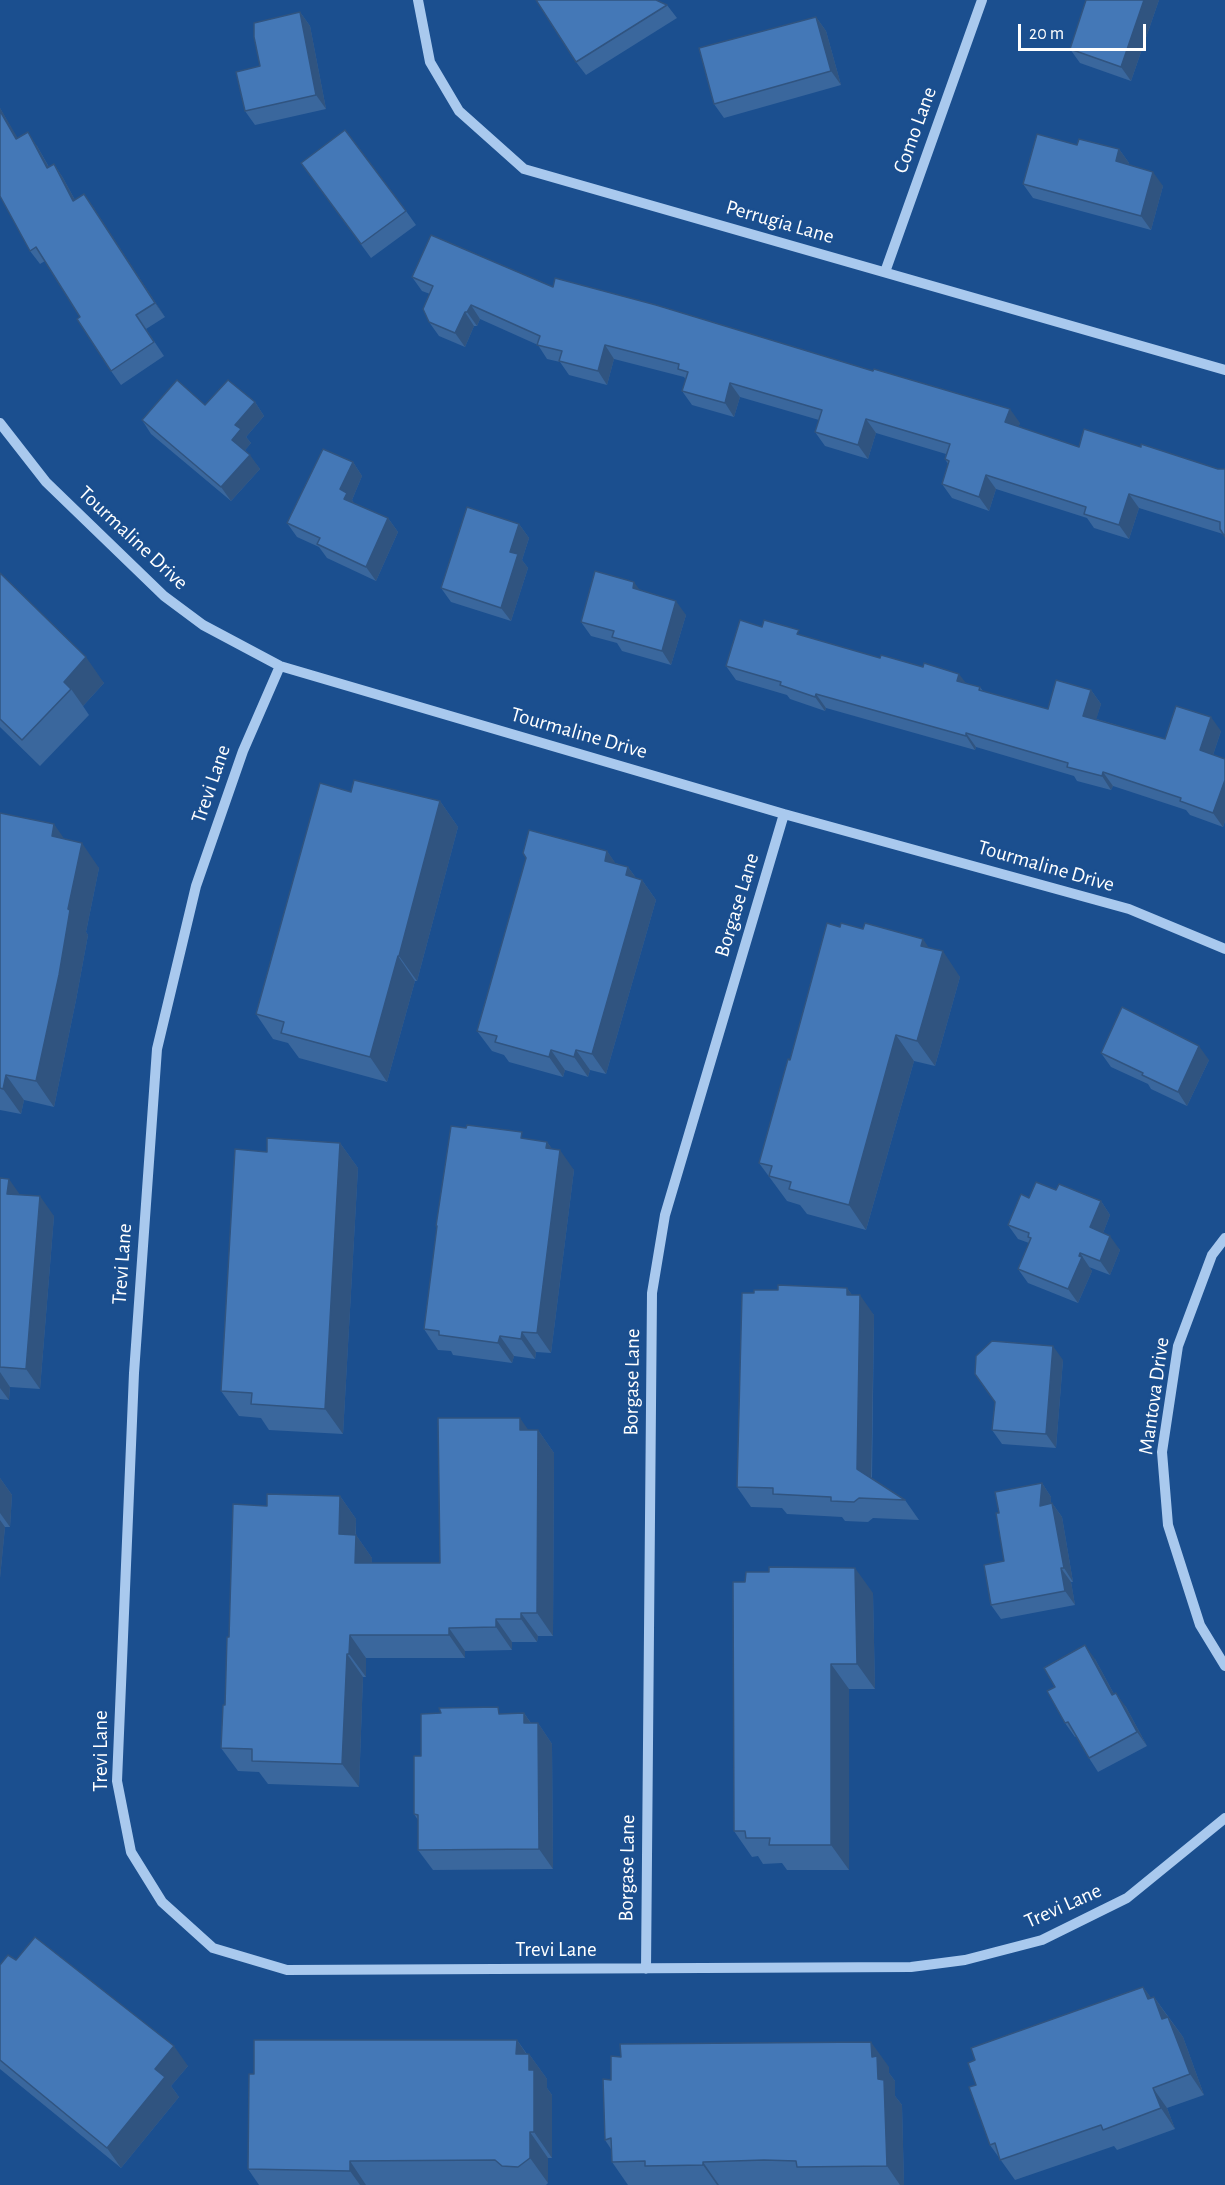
<!DOCTYPE html>
<html>
<head>
<meta charset="utf-8">
<style>
  body { margin:0 }
  #map { position:relative; width:1225px; height:2185px; overflow:hidden; background:#1b4f8f; font-family:"Alegreya Sans",sans-serif }
  canvas { display:block }
  .scale { position:absolute; left:1018px; top:24px; width:128px; height:27px; box-sizing:border-box; border:3px solid #fff; border-top:0; padding-left:8px; font-size:18px; line-height:21px; white-space:nowrap; color:#fff; -webkit-text-stroke:4px #1b4f8f; paint-order:stroke }
</style>
</head>
<body>
<div id="map">
<canvas width="1225" height="2185"></canvas>
<div class="scale">20 m</div>
</div>
<script>
const context = document.querySelector('canvas').getContext('2d');
context.lineJoin = 'round';
const poly = rows => new Path2D(rows.map(r => 'M' + r).join(''));
function strokePath(path, color, width, dash) { context.strokeStyle = color; context.lineWidth = width; context.lineCap = dash ? 'butt' : 'round'; context.setLineDash(dash || []); context.stroke(path); }
function fillPath(path, color) { context.fillStyle = color; context.fill(path, 'evenodd'); }
function drawText(font, color, halo, rows, align = 'center') {
  context.font = font + ' "Alegreya Sans",sans-serif'; context.lineWidth = 5; context.setLineDash([]); context.textBaseline = 'middle'; context.strokeStyle = halo; context.fillStyle = color; for (const [text, x, y, turn = 0] of rows) {
    context.save(); context.translate(x, y); context.rotate((+turn || 0) * Math.PI / 180); context.textAlign = isNaN(turn) ? turn : align; if (halo) context.strokeText(text, 0, 0); context.fillText(text, 0, 0); context.restore();
  }
}
strokePath(poly([
  [418,0,430,62,459,111,524,169,1225,370],
  [885,272,982,0],
  [0,423,46,482,164,596,203,625,280,666,784,814,1129,909,1225,949],
  [280,666,243,751,196,886,157,1049,134,1373,117,1781,131,1852,162,1902,213,1948,287,1970,911,1967,965,1960,1042,1940,1127,1898,1225,1818],
  [1225,1238,1212,1255,1178,1346,1162,1452,1168,1525,1200,1625,1225,1666],
  [646,1969,652,1293,665,1215,784,814]
]), '#a9c9ee', 10);
fillPath(poly([
  [1086,0,1159,0,1131,81,1080,63,1070,49],
  [667,5,677,18,586,75,576,62],
  [300,12,310,26,326,109,255,125,245,111,260,66],
  [816,17,826,31,841,85,724,118,714,104],
  [0,108,17,138,37,146,49,167,54,164,63,178,75,200,84,194,165,317,146,329,164,356,121,385,111,371,80,317,45,261,40,264,30,251,0,196],
  [1077,145,1119,149,1129,163,1128,165,1163,186,1151,230,1033,198,1023,184],
  [301,163,406,211,416,225,371,258],
  [412,277,553,287,1020,423,1018,427,1079,447,1141,447,1218,469,1223,534,1139,508,1129,539,1094,528,1087,518,996,489,989,511,952,498,942,484,948,464,945,459,946,454,876,433,868,459,825,446,815,432,819,420,740,397,734,417,692,405,682,391,686,380,684,377,614,359,607,385,569,375,560,362,547,359,538,345,480,319,477,326,474,326,465,347,439,336,429,322,430,294,422,291],
  [255,402,264,416,246,437,251,443,245,450,260,469,231,501,151,434,142,420,205,405],
  [353,462,362,476,352,500,354,503,388,518,398,532,376,581,327,558,319,547,297,537,287,523],
  [519,524,529,538,522,560,528,568,511,621,451,602,441,588],
  [0,573,104,683,83,706,89,715,40,766,0,727],
  [640,590,686,615,671,665,622,651,617,643,591,636,581,622],
  [762,627,803,636,980,687,983,691,1048,709,1091,690,1101,704,1096,719,1165,739,1221,731,1213,755,1225,759,1225,821,1223,827,1190,815,1186,810,1113,786,1111,790,1077,781,1074,776,976,747,975,750,826,708,825,711,790,699,787,695,736,680,726,666],
  [351,792,440,801,458,827,417,981,415,981,387,1082,299,1058,288,1043,273,1039,256,1014],
  [0,813,64,839,99,868,86,932,88,935,76,1000,54,1107,24,1100,21,1114,0,1110],
  [607,851,615,863,628,867,636,878,642,880,656,900,606,1074,590,1070,588,1077,565,1070,563,1077,509,1062,504,1055,492,1051,477,1031],
  [929,948,960,977,935,1066,914,1061,866,1230,807,1214,800,1205,787,1201,759,1163,790,1060],
  [1101,1053,1209,1060,1187,1106,1151,1089,1148,1084,1111,1067],
  [527,1139,547,1142,552,1149,574,1170,551,1353,536,1352,535,1359,514,1356,512,1363,453,1355,451,1351,438,1350,424,1329,437,1228,436,1226],
  [340,1143,358,1168,343,1434,269,1430,261,1418,239,1416,221,1391,267,1152],
  [0,1178,20,1195,54,1216,40,1389,10,1387,9,1400,0,1399],
  [1029,1198,1101,1201,1110,1215,1103,1233,1120,1250,1110,1275,1089,1267,1092,1271,1078,1303,1028,1283,1018,1269,1029,1243,1018,1239,1008,1225],
  [847,1288,852,1295,874,1315,872,1479,905,1500,919,1520,873,1518,868,1522,845,1521,842,1517,787,1514,782,1508,751,1507,737,1487,754,1293],
  [1063,1360,1056,1448,1002,1444,992,1430],
  [529,1430,538,1430,554,1453,553,1636,538,1636,537,1642,512,1642,512,1650,465,1651,465,1658,366,1658,366,1677,363,1677,359,1787,268,1784,259,1772,238,1771,221,1748,225,1705,229,1637,267,1506,340,1496,356,1519,356,1535,372,1558,372,1563,440,1563],
  [0,1478,12,1495,10,1527,5,1527,0,1578],
  [1042,1483,1051,1497,1051,1503,1052,1503,1062,1517,1073,1582,1071,1582,1075,1605,1001,1619,991,1605,1004,1561],
  [873,1593,875,1689,849,1689,849,1870,787,1870,782,1863,763,1864,758,1856,752,1857,734,1831],
  [1095,1659,1114,1694,1126,1707,1147,1746,1098,1772,1089,1758,1077,1736,1075,1737,1065,1723,1055,1687],
  [524,1713,531,1723,538,1723,552,1744,553,1869,433,1870,418,1850,418,1820,414,1814,421,1756,503,1714],
  [16,1960,188,2066,171,2086,179,2097,121,2168,0,2069,0,1965],
  [1143,1987,1151,1998,1154,1997,1183,2037,1204,2095,1167,2108,1175,2129,1117,2150,1114,2146,1015,2180,990,2145,976,2085,975,2060],
  [517,2040,527,2054,529,2054,547,2079,547,2088,552,2095,552,2158,548,2158,548,2183,546,2185,259,2185,248,2169,254,2074],
  [889,2067,889,2073,895,2081,895,2096,902,2105,904,2185,628,2185,612,2162,611,2149,605,2140,611,2080]
]), '#3a679d');
fillPath(poly([
  [1144,0,1159,0,1131,81,1121,67],
  [300,12,310,26,326,109,316,95],
  [816,17,826,31,841,85,831,71],
  [0,108,26,152,16,139,0,111],
  [28,132,37,146,57,182,47,168],
  [1119,149,1129,163,1126,175,1116,161],
  [54,164,63,178,83,215,73,201],
  [1153,172,1163,186,1151,230,1141,216],
  [84,194,94,208,165,317,155,303],
  [471,305,480,319,477,326,467,312],
  [465,312,474,326,465,347,455,333],
  [605,345,614,359,607,385,598,371],
  [730,383,740,397,734,417,725,403],
  [255,402,264,416,246,437,251,443,242,454,232,440,235,425],
  [1010,409,1020,423,1015,436,1005,422],
  [866,419,876,433,868,459,858,445],
  [250,455,260,469,231,501,221,487],
  [353,462,362,476,352,500,357,507,344,499,340,489],
  [986,475,996,489,989,511,979,497],
  [1129,494,1139,508,1129,539,1119,525],
  [388,518,398,532,376,581,366,567],
  [519,524,529,538,522,560,528,568,511,621,501,608,510,552],
  [634,582,644,596,633,588],
  [676,601,686,615,671,665,662,651],
  [86,657,104,683,83,706,71,689,64,682],
  [959,674,969,687,957,681],
  [1091,690,1101,704,1093,730,1083,716],
  [816,694,826,708,825,711,815,697],
  [1211,717,1221,731,1210,764,1200,750],
  [966,733,976,747,975,750,966,736],
  [1103,772,1113,786,1111,790,1102,776],
  [1225,780,1225,821,1223,827,1213,813],
  [440,801,458,827,417,981,399,956],
  [54,824,72,850,52,836],
  [82,843,99,868,86,932,88,935,76,1000,54,1107,36,1081,68,909],
  [607,851,621,871,605,861],
  [628,867,641,885,642,880,656,900,606,1074,592,1054],
  [923,939,939,963,943,951,960,977,935,1066,917,1041,921,946],
  [398,956,415,981,387,1082,370,1057],
  [896,1035,914,1061,866,1230,849,1205],
  [1199,1046,1209,1060,1187,1106,1178,1092],
  [551,1050,565,1070,563,1077,549,1057],
  [576,1050,590,1070,588,1077,574,1057],
  [6,1075,24,1100,21,1114,3,1089],
  [547,1142,559,1158,560,1150,574,1170,551,1353,537,1333],
  [340,1143,358,1168,343,1434,325,1409],
  [9,1179,23,1199,7,1194],
  [40,1196,54,1216,40,1389,26,1369],
  [1101,1201,1110,1215,1100,1241,1090,1227],
  [1110,1236,1120,1250,1110,1275,1100,1261],
  [1080,1253,1092,1271,1078,1303,1068,1289],
  [847,1288,860,1306,860,1295,874,1315,871,1490,857,1469,847,1295],
  [522,1332,536,1352,535,1359,521,1339],
  [500,1336,514,1356,512,1363,498,1343],
  [1053,1346,1063,1360,1056,1448,1046,1434],
  [0,1372,10,1387,9,1400,0,1388],
  [520,1418,536,1441,520,1430],
  [538,1430,554,1453,553,1636,537,1613],
  [0,1478,12,1495,10,1527,0,1513],
  [1042,1483,1051,1497,1050,1520,1040,1506],
  [340,1496,356,1519,355,1557,339,1534],
  [1052,1503,1062,1517,1073,1582,1064,1568],
  [0,1520,5,1527,0,1578],
  [356,1535,372,1558,371,1586,355,1563],
  [855,1568,873,1593,875,1689,857,1664],
  [1061,1568,1071,1582,1075,1605,1065,1591],
  [521,1613,538,1636,537,1642,521,1619],
  [496,1619,512,1642,512,1650,496,1627],
  [449,1628,465,1651,465,1658,449,1635],
  [350,1635,366,1658,366,1677,349,1654],
  [1085,1645,1095,1659,1122,1709,1112,1695],
  [347,1654,363,1677,359,1787,342,1764],
  [831,1664,849,1689,849,1870,831,1845],
  [1116,1693,1126,1707,1147,1746,1137,1732],
  [524,1713,538,1734,524,1723],
  [538,1723,552,1744,553,1869,539,1849],
  [1143,1987,1158,2007,1148,1999],
  [1154,1997,1168,2017,1162,2019],
  [1168,2017,1183,2037,1204,2095,1190,2074],
  [517,2040,529,2058,529,2054,547,2079,547,2088,552,2095,552,2158,534,2132,516,2054],
  [871,2042,889,2067,889,2073,895,2081,895,2096,902,2105,904,2185,900,2185,887,2166,878,2079,872,2057],
  [174,2046,188,2066,171,2086,179,2097,121,2168,107,2148,155,2069],
  [1153,2088,1167,2108,1175,2129,1161,2108],
  [530,2132,548,2158,548,2183,530,2158],
  [350,2161,366,2185,360,2185,350,2171],
  [703,2162,719,2185,717,2185,703,2165]
]), '#305480');
const building = poly([
  [536,0,656,0,667,5,576,62,536,0],
  [1086,0,1144,0,1121,67,1070,49,1086,0],
  [300,12,316,95,245,111,236,72,260,66,254,37,254,23,300,12],
  [816,17,831,71,714,104,699,48,816,17],
  [0,111,16,139,28,132,47,168,54,164,73,201,84,194,155,303,136,315,154,342,111,371,77,319,80,317,36,247,30,251,0,196,0,111],
  [345,130,406,211,361,244,301,163,345,130],
  [1037,134,1077,145,1079,139,1119,149,1116,161,1153,172,1141,216,1023,184,1037,134],
  [431,235,553,287,555,278,656,305,873,371,874,369,1010,409,1005,422,1079,447,1084,429,1141,447,1141,444,1218,469,1225,469,1225,537,1220,529,1220,522,1129,494,1119,525,1084,514,1086,507,986,475,979,497,942,484,949,461,945,459,950,444,866,419,858,445,815,432,822,410,730,383,725,403,682,391,688,372,678,369,679,364,605,345,598,371,559,361,562,351,537,345,540,336,471,305,467,312,465,312,455,333,429,322,423,309,433,286,412,277,431,235],
  [177,380,205,405,228,380,255,402,235,425,241,429,232,440,250,455,221,487,142,420,177,380],
  [323,449,353,462,340,489,347,493,344,499,388,518,366,567,317,544,320,538,287,523,323,449],
  [467,507,519,524,510,552,518,554,501,608,441,588,467,507],
  [595,571,634,582,633,588,676,601,662,651,612,637,614,631,581,622,595,571],
  [0,573,86,657,64,682,71,689,22,740,0,719,0,573],
  [740,620,762,627,764,620,799,630,797,634,880,658,881,655,923,667,924,663,959,674,957,681,980,687,979,690,1048,709,1056,680,1091,690,1083,716,1165,739,1176,706,1211,717,1200,750,1225,759,1225,780,1213,813,1180,801,1181,798,1103,772,1102,776,1067,767,1068,763,966,733,966,736,816,694,815,697,780,685,781,682,726,666,740,620],
  [354,780,440,801,399,956,398,956,370,1057,281,1033,284,1022,256,1014,320,783,351,792,354,780],
  [0,813,54,824,52,836,82,843,68,909,70,910,59,975,36,1081,6,1075,3,1089,0,1088,0,813],
  [529,830,607,851,605,861,628,867,626,875,642,880,592,1054,576,1050,574,1057,551,1050,549,1057,495,1042,497,1036,477,1031,526,858,523,853,529,830],
  [827,923,840,927,841,923,863,929,865,923,923,939,921,946,943,951,917,1041,896,1035,849,1205,789,1189,791,1182,769,1176,772,1166,759,1163,788,1059,790,1060,827,923],
  [1122,1007,1199,1046,1178,1092,1142,1075,1143,1073,1101,1053,1122,1007],
  [467,1125,522,1132,521,1138,547,1142,546,1148,560,1150,537,1333,522,1332,521,1339,500,1336,498,1343,439,1335,439,1331,424,1329,437,1226,436,1226,451,1126,466,1128,467,1125],
  [267,1138,340,1143,325,1409,251,1404,252,1393,221,1391,235,1149,267,1152,267,1138],
  [0,1178,9,1179,7,1194,40,1196,26,1369,0,1367,0,1178],
  [1036,1182,1056,1190,1059,1184,1101,1201,1090,1227,1110,1236,1100,1261,1080,1253,1079,1256,1082,1257,1068,1289,1018,1269,1031,1238,1028,1237,1029,1233,1008,1225,1021,1194,1029,1198,1036,1182],
  [778,1285,847,1288,847,1295,860,1295,857,1469,905,1500,859,1498,854,1502,831,1501,831,1497,773,1494,773,1488,737,1487,742,1293,754,1293,754,1290,778,1290,778,1285],
  [992,1341,1053,1346,1046,1434,992,1430,995,1402,975,1374,976,1356,992,1341],
  [438,1418,520,1418,520,1430,538,1430,537,1613,521,1613,521,1619,496,1619,496,1627,449,1628,449,1635,350,1635,349,1654,347,1654,342,1764,252,1761,252,1749,221,1748,223,1705,225,1705,227,1637,229,1637,233,1504,267,1506,267,1494,340,1496,339,1534,356,1535,355,1563,440,1563,438,1418],
  [1042,1483,1040,1506,1052,1503,1064,1568,1061,1568,1065,1591,991,1605,984,1565,1004,1561,996,1513,999,1513,995,1492,1042,1483],
  [769,1567,855,1568,857,1664,831,1664,831,1845,769,1845,770,1838,746,1838,745,1831,734,1831,733,1582,745,1582,746,1572,769,1572,769,1567],
  [1085,1645,1112,1695,1116,1693,1137,1732,1089,1758,1068,1722,1065,1723,1047,1691,1055,1687,1044,1668,1085,1645],
  [498,1707,499,1714,524,1713,524,1723,538,1723,539,1849,418,1850,418,1815,414,1814,414,1756,421,1756,421,1714,441,1713,439,1708,498,1707],
  [35,1937,174,2046,155,2069,165,2077,107,2148,0,2060,0,1965,8,1955,16,1960,35,1937],
  [1143,1987,1148,1999,1154,1997,1162,2019,1168,2017,1190,2074,1153,2088,1161,2108,1103,2130,1101,2125,1000,2160,995,2143,990,2145,969,2087,976,2085,968,2063,975,2060,971,2048,1143,1987],
  [254,2040,517,2040,516,2054,529,2054,529,2070,534,2070,534,2132,530,2132,530,2158,518,2167,502,2166,495,2160,350,2161,350,2171,248,2169,249,2074,254,2074,254,2040],
  [871,2042,872,2057,877,2056,878,2079,884,2080,887,2166,797,2167,796,2161,764,2160,703,2162,703,2165,645,2166,645,2161,612,2162,611,2138,605,2140,603,2079,611,2080,611,2056,621,2057,620,2044,871,2042]
]);
fillPath(building, '#4478b7');
strokePath(building, '#305480', 1.5);
drawText('21px', '#fff', '#1b4f8f', [
  ["Como Lane",915,130,-70],
  ["Perrugia Lane",780,222,16],
  ["Tourmaline Drive",133,538,43],
  ["Tourmaline Drive",579,733,16],
  ["Trevi Lane",211,784,-71],
  ["Tourmaline Drive",1046,866,16],
  ["Borgase Lane",737,905,-73],
  ["Trevi Lane",122,1264,-86],
  ["Borgase Lane",632,1382,-89],
  ["Mantova Drive",1154,1396,-82],
  ["Trevi Lane",101,1751,-90],
  ["Borgase Lane",627,1868,-89],
  ["Trevi Lane",1063,1906,-24],
  ["Trevi Lane",556,1950]
]);
</script>
</body>
</html>
